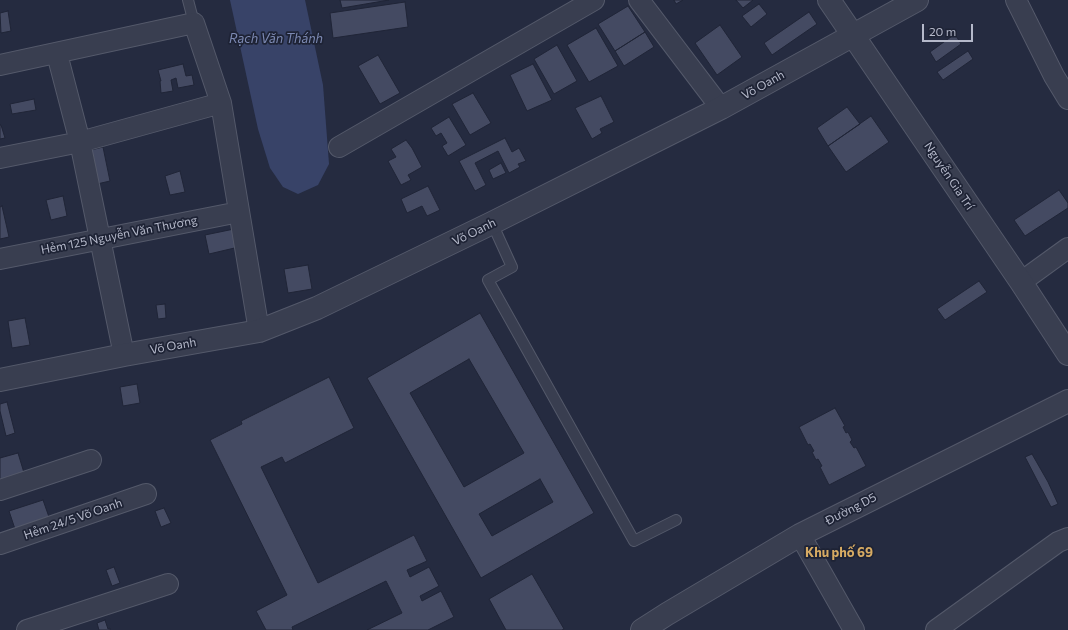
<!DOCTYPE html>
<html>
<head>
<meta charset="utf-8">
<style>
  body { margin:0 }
  #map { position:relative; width:1068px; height:630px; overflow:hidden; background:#252b40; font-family:Commissioner,sans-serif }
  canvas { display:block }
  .scale { position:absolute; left:922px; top:24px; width:51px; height:18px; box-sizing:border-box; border:2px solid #b5b9ca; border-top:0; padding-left:5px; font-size:12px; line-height:14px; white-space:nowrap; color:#b5b9ca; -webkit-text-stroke:3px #1e2335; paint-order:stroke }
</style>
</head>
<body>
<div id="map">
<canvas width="1068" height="630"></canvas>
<div class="scale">20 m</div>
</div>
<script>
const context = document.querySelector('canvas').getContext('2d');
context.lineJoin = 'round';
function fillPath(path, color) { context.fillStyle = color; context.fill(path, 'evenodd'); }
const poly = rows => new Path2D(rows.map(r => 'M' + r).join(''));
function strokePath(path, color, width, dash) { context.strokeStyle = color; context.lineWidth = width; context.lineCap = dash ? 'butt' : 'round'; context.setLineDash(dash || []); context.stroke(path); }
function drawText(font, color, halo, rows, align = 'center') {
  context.font = font + ' Commissioner,sans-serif'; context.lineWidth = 3.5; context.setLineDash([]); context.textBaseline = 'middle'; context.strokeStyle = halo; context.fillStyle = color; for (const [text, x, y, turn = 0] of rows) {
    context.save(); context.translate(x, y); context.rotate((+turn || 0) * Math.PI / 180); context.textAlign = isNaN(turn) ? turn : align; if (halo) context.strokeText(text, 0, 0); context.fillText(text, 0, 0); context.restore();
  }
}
fillPath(poly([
  [230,0,305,0,323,85,329,164,318,185,298,194,283,187,270,168,258,129]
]), '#384368');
const building = poly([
  [340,0,389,0,342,8,340,0],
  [674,0,683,0,676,4,674,0],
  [736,0,753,0,743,8,736,0],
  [405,2,408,27,333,38,330,13,405,2],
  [759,4,767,14,751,27,742,16,759,4],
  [628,6,645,32,615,51,598,24,628,6],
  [8,11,11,31,1,33,0,13,8,11],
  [809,12,817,24,772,55,764,43,809,12],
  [720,25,742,57,717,75,695,43,720,25],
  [596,28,618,66,589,82,567,45,596,28],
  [645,32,654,47,624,66,615,51,645,32],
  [955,34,961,44,936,62,930,52,955,34],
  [557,45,577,81,554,94,534,59,557,45],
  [968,51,973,59,943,80,937,72,968,51],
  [378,55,400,93,380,104,358,66,378,55],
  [183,64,186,76,192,75,194,85,178,88,176,78,171,80,173,91,161,93,160,81,161,81,158,70,183,64],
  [533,64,552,100,527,111,510,75,533,64],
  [473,93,491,123,470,135,452,104,473,93],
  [601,96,614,122,600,129,602,133,592,139,575,108,601,96],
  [34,99,36,110,12,114,10,104,34,99],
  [847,107,860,124,828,146,817,128,847,107],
  [871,116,889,142,846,172,828,146,871,116],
  [449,117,466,145,448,156,442,146,447,143,441,133,436,136,431,128,449,117],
  [0,125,1,125,5,138,0,139,0,125],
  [505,138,512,152,519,148,526,161,518,164,520,167,509,173,498,151,475,163,486,185,475,191,459,161,505,138],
  [406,140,412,148,422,167,408,175,411,180,401,185,388,161,396,157,391,149,406,140],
  [103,147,110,181,97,184,91,150,103,147],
  [501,163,506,173,493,179,489,170,501,163],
  [180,171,185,192,170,195,165,176,180,171],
  [428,186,440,210,427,216,422,206,407,213,401,199,428,186],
  [1059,190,1068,203,1068,208,1025,236,1014,220,1059,190],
  [63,196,67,216,51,220,46,200,63,196],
  [2,206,9,237,0,239,0,207,2,206],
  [239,228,243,246,209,254,205,235,239,228],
  [308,265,312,289,288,293,284,269,308,265],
  [979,281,987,292,945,320,937,309,979,281],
  [165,304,166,318,158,319,156,305,165,304],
  [480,313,594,513,481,578,367,378,480,313],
  [469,359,524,453,464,487,410,393,469,359],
  [540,479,553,502,492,536,479,514,540,479],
  [25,318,30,345,12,348,8,321,25,318],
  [329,377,354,428,285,463,282,457,261,467,318,583,414,535,427,561,407,570,410,577,429,567,439,586,420,596,422,601,441,591,454,617,428,630,367,630,402,613,386,581,292,627,293,630,266,630,256,611,287,595,210,440,242,424,241,421,329,377],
  [137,384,140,403,123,406,120,387,137,384],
  [7,402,15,433,6,436,0,411,0,404,7,402],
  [835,408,845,426,843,427,846,433,848,432,852,440,850,442,854,448,856,447,866,466,829,485,820,467,822,466,818,459,816,460,812,452,814,451,810,444,808,445,799,427,835,408],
  [18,453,25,476,0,484,0,458,18,453],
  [1032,454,1048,482,1058,504,1051,507,1025,457,1032,454],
  [43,500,49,517,15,529,9,511,43,500],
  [164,508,171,523,161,527,155,511,164,508],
  [114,567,120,583,112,586,106,570,114,567],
  [532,574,564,629,562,630,506,630,489,599,532,574],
  [105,620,108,629,110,628,110,630,99,630,97,623,105,620]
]);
fillPath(building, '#444a62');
strokePath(building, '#202537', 1);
const service = poly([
  [188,0,194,23],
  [492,223,512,267,488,280,634,541,676,520]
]);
const minor = poly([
  [639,0,721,108],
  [1016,0,1054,76,1068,99],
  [57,54,80,142,124,355],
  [0,65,194,23,221,103,259,331],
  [339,147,594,0],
  [0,158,80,142,221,103],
  [0,259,239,212],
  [1021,282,1068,248],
  [0,490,91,460],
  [800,535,854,630],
  [0,544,146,494],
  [27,630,168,584],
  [936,630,1058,542,1068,538]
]);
const tertiary = poly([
  [829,0,1021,282,1068,354],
  [0,380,124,355,259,331,317,308,492,223,721,108,917,0],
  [642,630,667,614,800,535,1068,401]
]);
strokePath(service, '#54596a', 12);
strokePath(minor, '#54596a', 22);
strokePath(tertiary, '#54596a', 24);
strokePath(service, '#393e50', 10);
strokePath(minor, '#393e50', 20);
strokePath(tertiary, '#393e50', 22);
drawText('12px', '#b5b9ca', '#1e2335', [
  ["Võ Oanh",763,85,-29],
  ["Nguyễn Gia Trí",949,176,56],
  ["Võ Oanh",474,232,-26],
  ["Hẻm 125 Nguyễn Văn Thương",119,235,-11],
  ["Võ Oanh",173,346,-10],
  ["Đường D5",851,509,-27],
  ["Hẻm 24/5 Võ Oanh",73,519,-19]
]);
drawText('italic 13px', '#7c89b2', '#1e2335', [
  ["Rạch Văn Thánh",276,39]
]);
drawText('bold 13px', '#d7ab63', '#1e2335', [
  ["Khu phố 69",839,553]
]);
</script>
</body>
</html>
